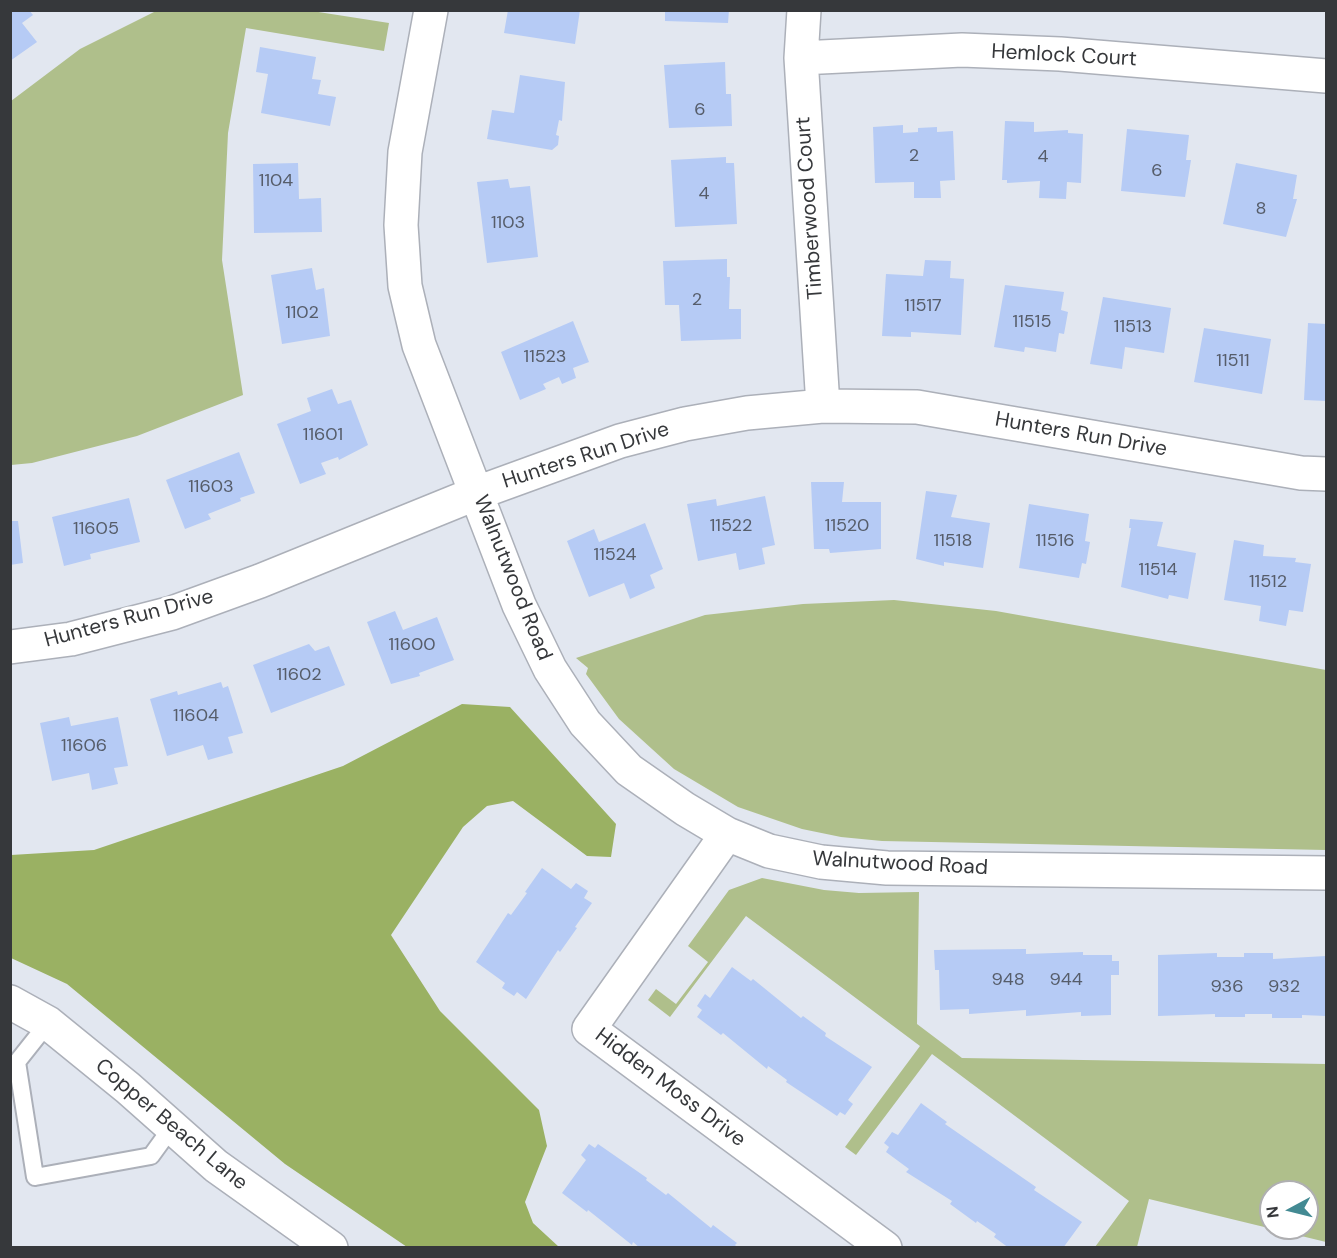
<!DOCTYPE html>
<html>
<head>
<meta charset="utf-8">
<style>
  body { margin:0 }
  #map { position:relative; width:1337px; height:1258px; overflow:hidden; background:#e2e7f0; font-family:"DM Sans",sans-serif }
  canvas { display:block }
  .frame { position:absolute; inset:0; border:12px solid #36383b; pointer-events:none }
  .north { position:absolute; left:1259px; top:1180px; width:60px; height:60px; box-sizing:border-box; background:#fff; border:2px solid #afafb1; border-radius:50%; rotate:263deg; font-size:16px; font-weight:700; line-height:24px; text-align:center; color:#36383b }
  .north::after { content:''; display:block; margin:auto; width:21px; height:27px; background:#438a93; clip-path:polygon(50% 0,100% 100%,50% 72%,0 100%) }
</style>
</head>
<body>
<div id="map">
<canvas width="1337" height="1258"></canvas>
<div class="frame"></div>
<div class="north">N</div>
</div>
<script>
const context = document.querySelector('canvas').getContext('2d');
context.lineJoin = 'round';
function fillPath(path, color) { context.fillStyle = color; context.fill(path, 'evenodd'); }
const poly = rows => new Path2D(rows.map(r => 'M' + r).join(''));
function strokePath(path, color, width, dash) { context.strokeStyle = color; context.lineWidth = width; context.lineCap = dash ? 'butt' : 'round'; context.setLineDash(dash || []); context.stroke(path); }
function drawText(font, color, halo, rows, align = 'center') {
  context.font = font + ' "DM Sans",sans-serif'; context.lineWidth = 6; context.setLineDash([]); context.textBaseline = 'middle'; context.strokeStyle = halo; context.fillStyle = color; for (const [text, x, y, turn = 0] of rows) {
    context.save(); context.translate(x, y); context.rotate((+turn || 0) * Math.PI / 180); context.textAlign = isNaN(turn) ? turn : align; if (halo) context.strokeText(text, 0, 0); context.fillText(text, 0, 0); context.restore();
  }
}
fillPath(poly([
  [156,11,312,11,389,23,384,51,246,28,228,133,222,260,243,395,137,436,32,463,11,465,11,101,80,49],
  [894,600,996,611,1326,670,1326,850,882,841,841,837,802,829,738,807,674,769,619,719,586,674,588,668,576,658,705,615,803,604],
  [762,878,824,890,859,893,919,892,917,1024,962,1058,1326,1064,1326,1242,1149,1199,1137,1247,1095,1247,1129,1201,932,1054,856,1155,845,1147,920,1046,746,916,670,1017,648,1000,656,989,676,1004,708,962,688,946,729,890],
  [1271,1192,1307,1192,1307,1228,1271,1228]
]), '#afbf8b');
fillPath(poly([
  [462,704,510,707,616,824,611,857,587,856,513,801,487,806,463,827,391,935,440,1011,539,1110,547,1146,525,1202,533,1223,559,1247,407,1247,285,1164,67,984,11,958,11,855,94,850,343,766]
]), '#9ab163');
fillPath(poly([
  [10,10,29,10,33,15,22,23,37,42,10,61],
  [508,10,580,10,575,44,504,33],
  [665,10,729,10,728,23,665,21],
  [260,47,316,57,312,79,321,80,318,94,336,97,330,126,261,113,268,74,256,72],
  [725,62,726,94,731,94,732,126,669,128,664,65],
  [520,75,565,82,562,121,559,120,556,135,559,136,558,145,552,150,487,139,492,110,514,113],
  [1005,121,1034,122,1034,132,1068,130,1068,133,1083,134,1081,183,1067,182,1066,199,1039,198,1040,181,1007,183,1007,180,1002,180],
  [903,125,903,133,918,132,918,128,937,127,937,132,953,131,955,180,940,181,941,198,914,198,914,182,875,183,873,127],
  [1127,129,1189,135,1186,160,1191,160,1185,197,1121,191],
  [726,157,726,163,734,163,737,224,675,227,671,160],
  [298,163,299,199,321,198,322,232,254,233,253,164],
  [1236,163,1297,175,1293,199,1297,199,1286,237,1223,224],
  [508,179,510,188,530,186,538,257,487,263,477,182],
  [727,259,727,277,730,277,729,309,741,309,741,339,681,341,679,305,665,305,663,261],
  [925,260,951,261,950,278,964,279,961,335,911,332,911,337,882,336,886,274,923,276],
  [312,268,316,290,324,288,330,336,282,344,271,275],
  [1005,285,1064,292,1061,310,1068,312,1064,334,1059,333,1056,352,1025,347,1024,352,994,347],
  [1103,297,1171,308,1164,353,1125,347,1122,369,1090,364],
  [573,321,589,362,573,368,576,378,562,384,559,377,543,384,546,389,520,400,501,352],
  [1308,323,1326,324,1326,401,1304,400],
  [1204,328,1271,339,1262,394,1194,382],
  [332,389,338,404,351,400,368,445,339,460,338,457,321,463,326,474,300,484,277,424,311,411,307,398],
  [239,452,255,493,240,498,241,501,208,514,211,519,185,529,166,480],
  [811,482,844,482,842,502,881,502,881,549,830,553,829,549,814,549],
  [926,491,957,495,951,517,990,523,983,568,944,562,944,566,916,559],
  [765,496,775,545,762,548,765,564,739,570,736,553,698,561,687,504,716,499,717,506],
  [129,498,140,542,90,554,91,559,64,566,52,517],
  [1029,504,1089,514,1085,541,1090,542,1086,564,1082,563,1079,578,1019,568],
  [1130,519,1163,522,1157,546,1196,553,1188,599,1169,595,1168,599,1121,587,1131,528,1129,528],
  [10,521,18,521,23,563,10,565],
  [645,523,663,569,650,575,655,588,630,599,624,583,589,597,567,541,594,529,599,542],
  [1234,540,1264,545,1263,556,1296,558,1295,562,1311,564,1303,612,1289,610,1286,626,1259,621,1261,606,1224,600],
  [395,611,403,630,437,617,454,660,419,673,420,676,391,684,367,622],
  [309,644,315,651,329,646,345,685,271,713,253,665],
  [221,682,223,688,228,686,243,733,228,737,233,753,208,760,203,745,167,756,150,699,177,691,178,695],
  [69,717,71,726,118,717,128,766,114,768,118,784,92,790,89,773,52,781,40,723],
  [542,868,571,889,576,883,588,891,584,898,592,903,575,927,577,928,560,952,558,950,526,999,517,992,514,996,502,988,505,983,476,962,508,913,511,915,527,893,525,892],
  [1026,949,1026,954,1083,952,1083,955,1112,955,1112,961,1119,961,1119,975,1111,975,1111,1015,1081,1016,1081,1012,1026,1016,1026,1010,969,1014,969,1009,940,1010,939,970,935,970,934,950],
  [1217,953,1217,957,1244,957,1244,953,1273,953,1273,959,1326,956,1326,1016,1302,1015,1302,1018,1272,1018,1272,1014,1245,1014,1245,1017,1215,1017,1215,1014,1158,1016,1158,955],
  [732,967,751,981,753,979,801,1018,803,1016,826,1033,825,1036,872,1067,848,1100,853,1104,845,1115,840,1112,837,1116,786,1082,787,1080,768,1066,767,1069,723,1033,721,1035,697,1017,702,1010,697,1006,705,994,710,998],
  [921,1103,947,1122,945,1124,1036,1187,1034,1190,1082,1222,1063,1248,1009,1248,994,1237,996,1234,977,1221,976,1223,950,1204,952,1201,906,1172,909,1169,886,1152,889,1147,884,1143,892,1132,898,1135],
  [589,1144,595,1148,598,1144,647,1178,646,1180,666,1195,668,1193,711,1228,713,1225,737,1243,735,1245,738,1248,640,1248,633,1242,632,1245,588,1210,587,1212,562,1193,586,1160,581,1155]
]), '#b6cbf5');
const service = poly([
  [48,1023,17,1062,35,1177,151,1156,172,1127]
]);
const minor = poly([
  [431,10,405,152,401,225,405,286,419,345,519,605,550,669,585,723,629,770,685,809,727,834,769,851,821,862,887,868,1326,873],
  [804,10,801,58,823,406],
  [801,58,962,50,1060,54,1326,76],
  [10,647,71,639,172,613,260,581,477,493,620,441,685,424,747,413,823,406,917,407,1301,473,1326,474],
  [727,834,589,1029,885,1248],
  [10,1002,48,1023,128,1088,216,1166,331,1248]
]);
strokePath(service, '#acb0b9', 20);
strokePath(minor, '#acb0b9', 36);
strokePath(service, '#fff', 16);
strokePath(minor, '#fff', 33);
drawText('18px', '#565d6a', null, [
  ["6",700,110],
  ["2",914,156],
  ["4",1043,157],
  ["6",1157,171],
  ["1104",276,181],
  ["4",704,194],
  ["8",1261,209],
  ["1103",508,223],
  ["2",697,300],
  ["11517",923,306],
  ["1102",302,313],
  ["11515",1032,322],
  ["11513",1133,327],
  ["11523",545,357],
  ["11511",1233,361],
  ["11601",323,435],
  ["11603",211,487],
  ["11522",731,526],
  ["11520",847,526],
  ["11605",96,529],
  ["11518",953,541],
  ["11516",1055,541],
  ["11524",615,555],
  ["11514",1158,570],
  ["11512",1268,582],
  ["11600",412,645],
  ["11602",299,675],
  ["11604",196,716],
  ["11606",84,746],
  ["948",1008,980],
  ["944",1066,980],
  ["936",1227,987],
  ["932",1284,987]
]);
drawText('21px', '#36383b', '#fff', [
  ["Hemlock Court",1064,56,3],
  ["Timberwood Court",810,208,-94],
  ["Hunters Run Drive",1081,435,10],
  ["Hunters Run Drive",586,456,-18],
  ["Walnutwood Road",512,578,68],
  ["Hunters Run Drive",129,619,-15],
  ["Walnutwood Road",900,864,3],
  ["Hidden Moss Drive",670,1088,37],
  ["Copper Beach Lane",171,1125,40]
]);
</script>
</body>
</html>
